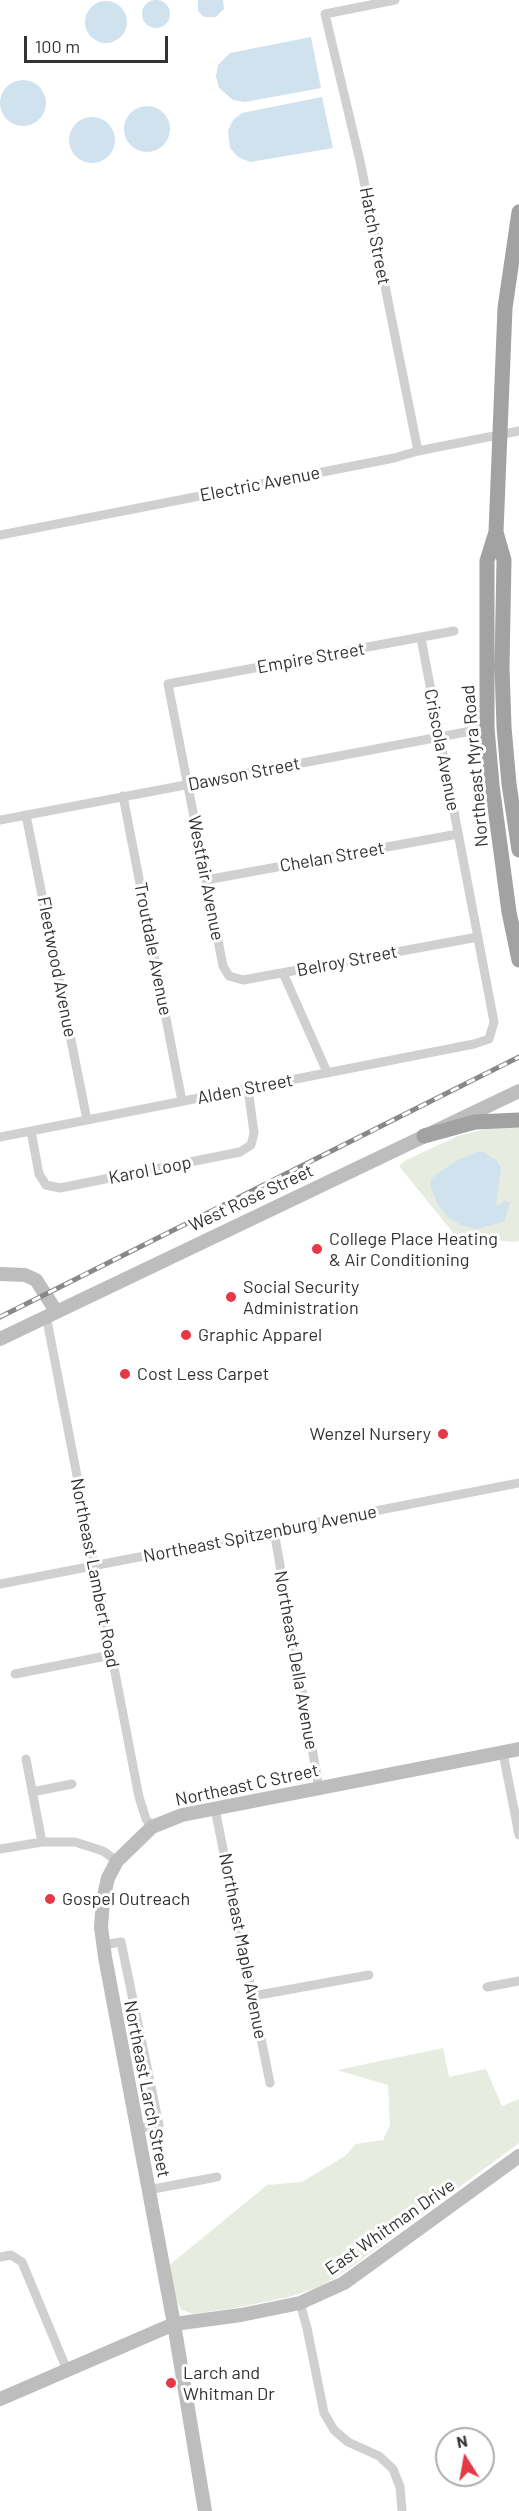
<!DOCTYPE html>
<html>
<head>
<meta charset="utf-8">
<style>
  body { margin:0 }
  #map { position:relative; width:519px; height:2511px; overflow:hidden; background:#fff; font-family:Barlow,sans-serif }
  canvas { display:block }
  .north { position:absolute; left:435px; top:2427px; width:60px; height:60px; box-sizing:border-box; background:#fff; border:2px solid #adadad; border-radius:50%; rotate:349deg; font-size:16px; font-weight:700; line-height:24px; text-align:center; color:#333 }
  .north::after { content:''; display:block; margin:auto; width:21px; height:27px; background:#e63946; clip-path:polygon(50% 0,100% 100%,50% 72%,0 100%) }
  .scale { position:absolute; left:24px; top:36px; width:144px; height:27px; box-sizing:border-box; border:3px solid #333; border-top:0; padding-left:8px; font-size:18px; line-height:21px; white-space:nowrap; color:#333; -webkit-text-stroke:4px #fff; paint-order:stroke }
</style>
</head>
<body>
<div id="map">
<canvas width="519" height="2511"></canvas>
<div class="north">N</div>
<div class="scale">100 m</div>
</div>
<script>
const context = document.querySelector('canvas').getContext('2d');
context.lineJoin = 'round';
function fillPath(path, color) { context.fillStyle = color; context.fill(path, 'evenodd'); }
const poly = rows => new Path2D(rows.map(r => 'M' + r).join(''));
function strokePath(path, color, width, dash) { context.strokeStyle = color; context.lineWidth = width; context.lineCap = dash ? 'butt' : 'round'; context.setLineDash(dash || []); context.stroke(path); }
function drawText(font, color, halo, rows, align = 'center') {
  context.font = font + ' Barlow,sans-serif'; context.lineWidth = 6; context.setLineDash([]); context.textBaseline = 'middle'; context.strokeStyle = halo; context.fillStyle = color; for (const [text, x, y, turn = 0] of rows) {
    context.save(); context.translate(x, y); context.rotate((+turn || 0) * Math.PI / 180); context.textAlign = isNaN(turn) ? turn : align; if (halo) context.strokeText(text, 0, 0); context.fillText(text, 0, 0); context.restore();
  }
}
fillPath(poly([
  [493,1127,519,1127,519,1241,516,1242,464,1238,455,1235,399,1166,406,1160,458,1136],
  [443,2048,449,2077,486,2069,502,2106,519,2099,519,2143,354,2265,322,2286,289,2297,235,2308,193,2314,182,2310,175,2299,170,2265,172,2263,267,2185,302,2182,345,2156,356,2144,383,2140,390,2125,388,2085,337,2070]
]), '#e6ecdf');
fillPath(poly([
  [198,0,223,0,224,9,216,17,204,17,198,11],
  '142 14a14 14 0 1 1 28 0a14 14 0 1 1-28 0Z',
  '85 22a21 21 0 1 1 42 0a21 21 0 1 1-42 0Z',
  [311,37,321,88,245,102,233,100,219,88,216,76,218,65,230,53],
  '0 103a23 23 0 1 1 46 0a23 23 0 1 1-46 0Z',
  [322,97,333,148,250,162,238,157,230,148,228,131,233,120,242,113],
  '124 129a23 23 0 1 1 46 0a23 23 0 1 1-46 0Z',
  '69 140a23 23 0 1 1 46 0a23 23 0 1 1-46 0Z',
  [476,1152,484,1152,497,1161,501,1168,496,1206,505,1201,510,1203,504,1222,475,1229,461,1225,448,1217,438,1205,430,1184,432,1178,440,1172,456,1161]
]), '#cfe2ee');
strokePath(poly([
  [395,0,325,14,360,161,418,451],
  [0,535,394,458,418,451,519,431],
  [454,631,168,684,223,966,229,976,243,980,478,937],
  [123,796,182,1101],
  [26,815,87,1120],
  [0,820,487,728],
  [206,880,458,834],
  [283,973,327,1072],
  [31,1131,39,1174,46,1185,60,1188,240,1152,251,1145,254,1133,248,1088],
  [0,1137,474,1044,489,1039,494,1022,421,638],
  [46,1315,139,1797,146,1819,152,1827],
  [274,1531,319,1788],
  [0,1584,519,1483],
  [15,1674,111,1655],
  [503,1753,519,1835],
  [26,1759,42,1842],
  [32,1792,72,1784],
  [215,1809,270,2083],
  [0,1849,42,1842,75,1842,103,1851,117,1861],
  [103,1945,121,1942,159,2125,136,2129],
  [487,1987,519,1981],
  [253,1996,369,1975],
  [148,2190,217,2177],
  [0,2257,11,2255,22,2262,67,2370],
  [300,2303,307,2328,324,2413,334,2430,348,2442,379,2456,393,2469,400,2487,402,2511]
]), '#d0d0d0', 9);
strokePath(poly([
  [0,1274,25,1275,36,1280,56,1311],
  [0,1339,519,1091],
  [0,2399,174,2324,241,2315,300,2303,344,2283,519,2156],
  [205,2511,174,2324,105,1957,101,1927,103,1900,108,1878,117,1861,152,1827,182,1815,519,1749]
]), '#bdbdbd', 14);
strokePath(poly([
  [519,212,505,308,496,532,487,561,487,728,492,785,509,912,519,960],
  [496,532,504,560,502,667,504,727,509,784,519,850],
  [424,1136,475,1122,519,1120]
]), '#a2a2a2', 15);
const rail = poly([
  [0,1317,519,1057]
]);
strokePath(rail, '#888', 5);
strokePath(rail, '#fff', 3, [9]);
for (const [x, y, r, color] of [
  [317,1249,6,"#e63946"],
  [231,1297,6,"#e63946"],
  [186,1335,6,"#e63946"],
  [125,1374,6,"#e63946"],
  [443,1434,6,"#e63946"],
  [50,1899,6,"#e63946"],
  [171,2383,6,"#e63946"]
]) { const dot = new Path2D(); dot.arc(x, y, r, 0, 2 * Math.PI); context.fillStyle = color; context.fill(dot); strokePath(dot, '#fff', 2); }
drawText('18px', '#333', '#fff', [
  ["Hatch Street",375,236,79],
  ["Electric Avenue",260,484,-11],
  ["Empire Street",311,658,-10],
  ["Criscola Avenue",442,750,79],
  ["Northeast Myra Road",475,766,-95],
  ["Dawson Street",244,774,-11],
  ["Chelan Street",332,857,-10],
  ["Westfair Avenue",206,878,79],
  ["Troutdale Avenue",153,949,79],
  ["Belroy Street",347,961,-11],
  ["Fleetwood Avenue",57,967,79],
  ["Alden Street",245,1089,-11],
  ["Karol Loop",150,1170,-11],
  ["West Rose Street",251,1198,-25],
  ["Northeast Spitzenburg Avenue",260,1534,-11],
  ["Northeast Lambert Road",95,1573,79],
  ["Northeast Della Avenue",296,1660,80],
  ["Northeast C Street",247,1785,-12],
  ["Northeast Maple Avenue",243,1946,79],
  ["Northeast Larch Street",147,2089,79],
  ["East Whitman Drive",390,2227,-35]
]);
drawText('18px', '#333', '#fff', [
  ["College Place Heating",329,1239],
  ["& Air Conditioning",329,1260],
  ["Social Security",243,1287],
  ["Administration",243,1308],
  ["Graphic Apparel",198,1335],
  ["Cost Less Carpet",137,1374],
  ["Wenzel Nursery",431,1434,"right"],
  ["Gospel Outreach",62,1899],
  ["Larch and",183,2373],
  ["Whitman Dr",183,2394]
], 'left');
</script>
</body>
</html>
